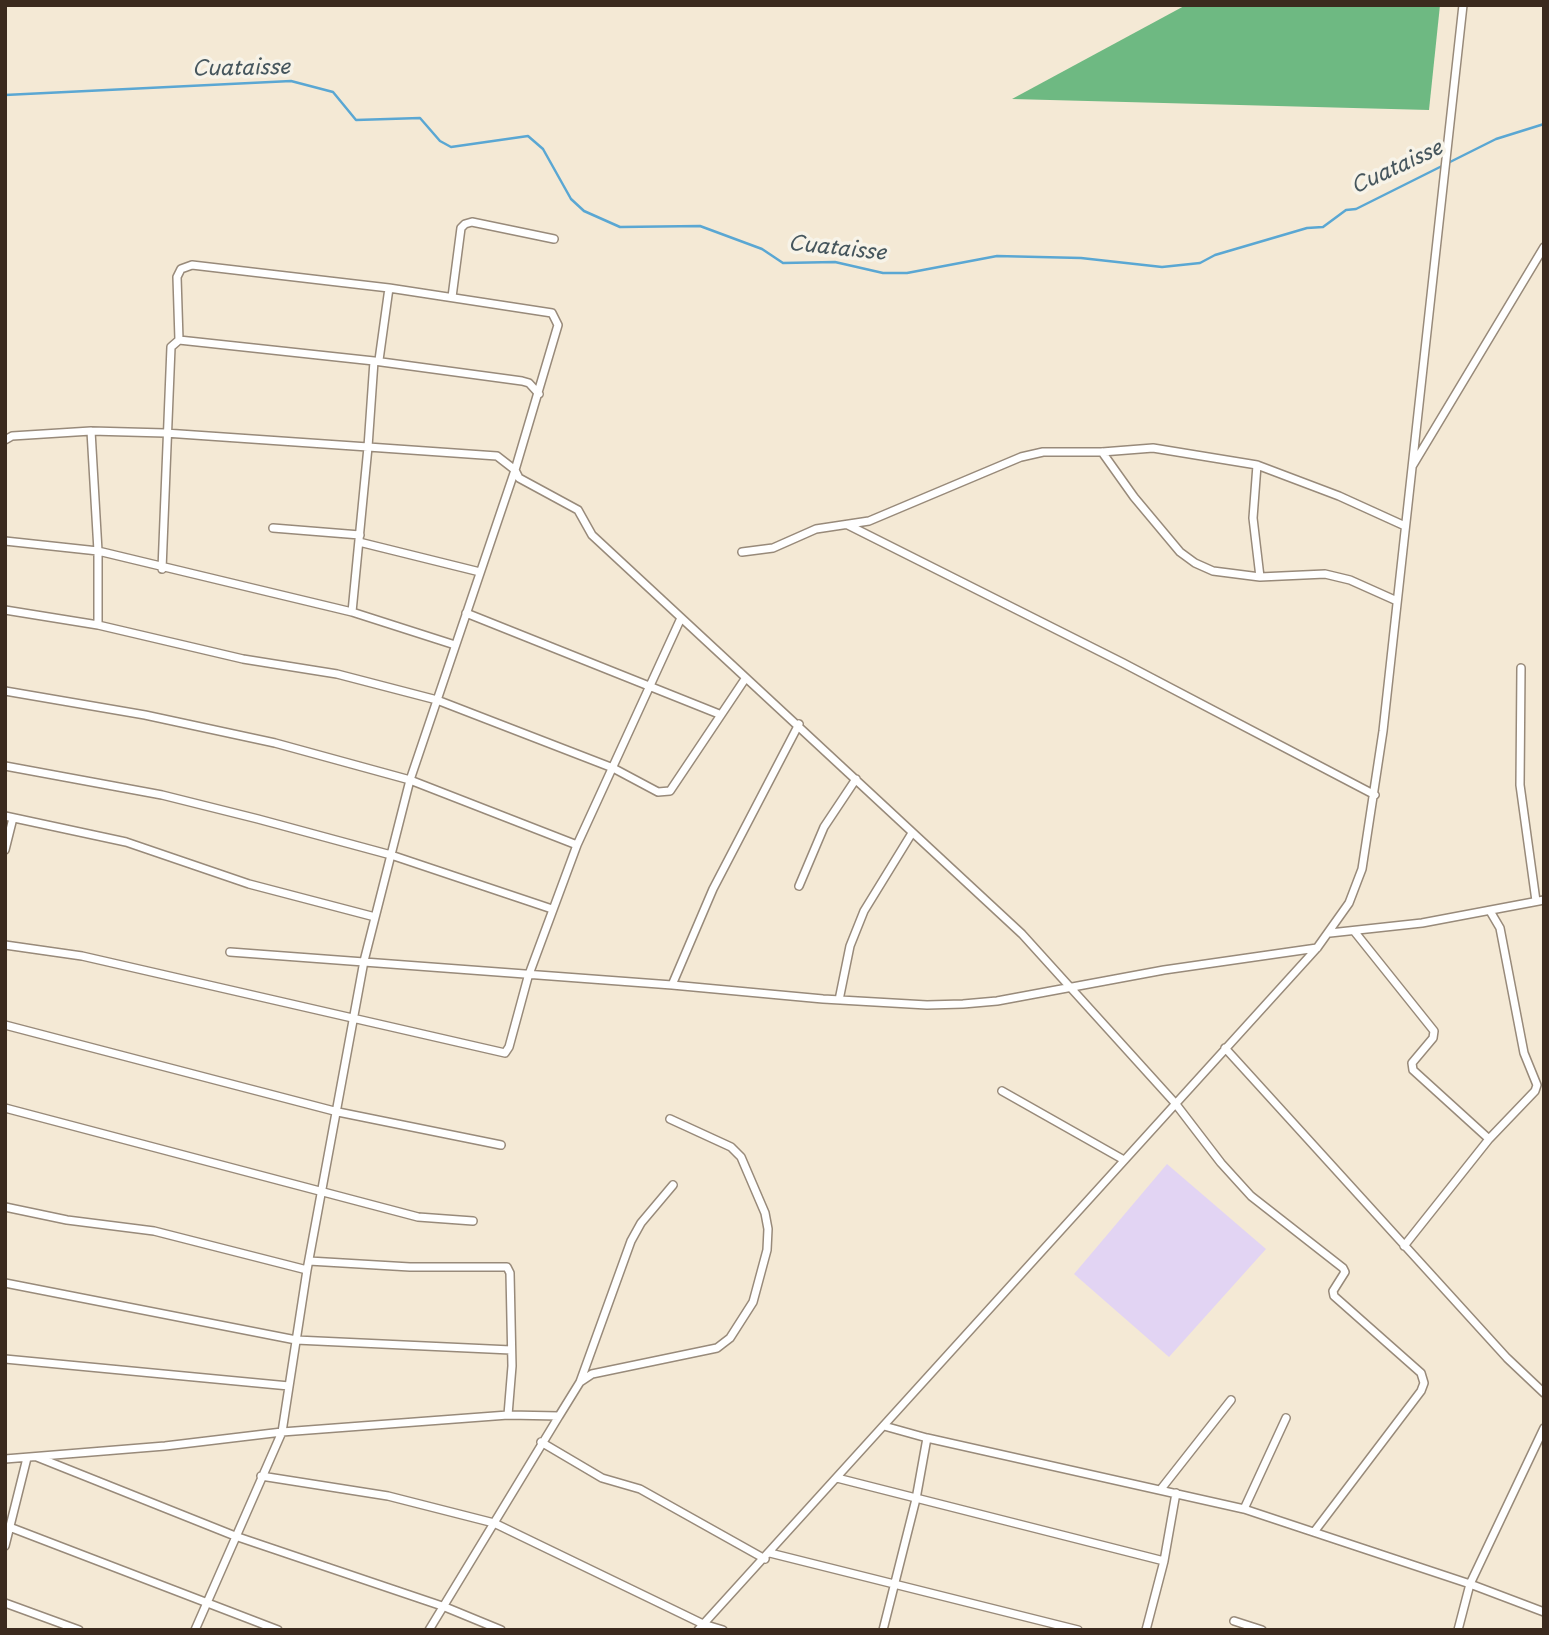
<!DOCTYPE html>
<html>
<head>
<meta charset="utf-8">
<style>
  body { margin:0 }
  #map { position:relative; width:1549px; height:1635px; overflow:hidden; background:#f4e9d5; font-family:"Playpen Sans",sans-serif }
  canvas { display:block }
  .frame { position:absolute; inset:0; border:7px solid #3b2a1e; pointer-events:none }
</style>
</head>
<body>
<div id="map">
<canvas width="1549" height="1635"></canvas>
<div class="frame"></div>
</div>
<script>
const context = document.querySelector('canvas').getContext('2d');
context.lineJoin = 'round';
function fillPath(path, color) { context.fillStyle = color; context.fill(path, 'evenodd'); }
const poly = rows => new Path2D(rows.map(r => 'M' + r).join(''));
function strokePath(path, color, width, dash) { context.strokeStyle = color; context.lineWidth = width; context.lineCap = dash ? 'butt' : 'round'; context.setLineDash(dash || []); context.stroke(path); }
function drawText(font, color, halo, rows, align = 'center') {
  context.font = font + ' "Playpen Sans",sans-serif'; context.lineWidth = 7; context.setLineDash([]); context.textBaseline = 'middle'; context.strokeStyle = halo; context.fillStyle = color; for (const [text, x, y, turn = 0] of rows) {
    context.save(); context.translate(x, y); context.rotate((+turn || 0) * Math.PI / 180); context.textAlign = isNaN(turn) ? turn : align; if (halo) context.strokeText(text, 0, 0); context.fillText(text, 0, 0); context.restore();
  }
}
fillPath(poly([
  [1167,1164,1266,1249,1169,1357,1074,1274]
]), '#e2d4f3');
fillPath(poly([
  [1186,5,1440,5,1429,110,1012,99]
]), '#6eb982');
strokePath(poly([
  [5,95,291,81,333,92,356,120,420,118,440,141,451,147,528,136,543,149,571,199,584,211,620,227,700,226,762,249,783,263,835,262,883,273,907,273,997,256,1081,258,1162,267,1200,263,1215,255,1307,228,1323,227,1346,210,1356,209,1496,139,1544,124]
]), '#5aa7d3', 2.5);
const street = poly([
  [452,297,461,228,465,224,472,222,554,239],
  [179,340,177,277,181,269,192,265,389,288,552,313,558,325,515,470,519,478,578,510,592,535,1022,934,1175,1103,1221,1163,1251,1196,1343,1268,1345,1272,1333,1291,1334,1296,1421,1373,1424,1383,1421,1391,1314,1532],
  [379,360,389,288],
  [374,361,522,381,529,383,539,394],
  [91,431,98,551,98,625],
  [5,440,12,436,91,431,165,433,368,447,352,612],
  [1102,452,1134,497,1180,552,1195,563,1213,571,1260,577,1325,574,1350,580,1397,601],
  [1257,465,1253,518,1260,577],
  [1413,465,1544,247],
  [848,525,1123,663,1375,795],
  [273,528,360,535],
  [5,541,98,551,352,612,455,645],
  [359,542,480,572],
  [742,552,773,548,816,529,869,521,1021,457,1043,452,1102,452,1153,448,1257,465,1339,496,1405,526],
  [162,569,171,347,179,340,374,361,368,447,497,456,515,470,410,780,364,961,307,1270,282,1432,195,1630],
  [5,610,98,625,243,659,337,674,437,700,613,768,658,792,670,791,745,679],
  [466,613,719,714],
  [1521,668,1520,785,1536,901],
  [5,691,145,715,275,743,410,780,577,845],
  [5,766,162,795,258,819,391,855,552,909],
  [5,816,126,842,249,884,375,917],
  [5,850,13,818],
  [799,886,824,827,856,779],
  [1354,931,1434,1031,1433,1038,1412,1063,1413,1070,1489,1139],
  [1330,933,1422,923,1544,900],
  [5,945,82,956,505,1053,509,1047,528,977,577,845,681,618],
  [230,952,672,985,713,889,799,724],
  [672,985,823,999,927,1005,963,1004,997,1001,1164,970,1317,948],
  [839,1000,850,946,864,911,912,833],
  [5,1025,338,1112,501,1145],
  [1225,1048,1507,1358,1544,1393],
  [1002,1091,1124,1160],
  [5,1108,418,1217,473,1221],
  [5,1207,67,1220,154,1231,307,1270],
  [1404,1246,1489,1139,1535,1091,1537,1085,1524,1053,1500,928,1490,911],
  [309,1261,410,1267,507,1267,510,1273,512,1366,508,1415],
  [5,1283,296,1340,511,1350],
  [5,1359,289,1386],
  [580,1382,631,1241,641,1223,673,1185],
  [559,1416,580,1382,592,1374,717,1348,730,1338,753,1302,767,1250,768,1229,765,1213,741,1157,731,1147,670,1119],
  [927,1438,1244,1509,1470,1584,1544,1612],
  [541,1442,602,1478,640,1489,765,1559],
  [37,1457,235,1536,445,1607,501,1630],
  [5,1459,165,1446,282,1432,508,1415,559,1416,429,1630],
  [261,1476,388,1496,494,1523,703,1624,723,1630],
  [837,1478,1164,1561],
  [1161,1489,1231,1400],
  [1244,1509,1286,1418],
  [12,1528,278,1630],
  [5,1546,27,1458],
  [770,1553,1078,1630],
  [5,1603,79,1630],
  [1234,1621,1262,1630],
  [698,1630,1317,948,1349,903,1362,869,1383,731,1463,5],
  [883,1630,916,1499,927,1438,884,1426],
  [1146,1630,1164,1561,1176,1493],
  [1458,1630,1470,1584,1544,1428]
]);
strokePath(street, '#988a7a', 10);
strokePath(street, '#fff', 7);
drawText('italic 21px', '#46565d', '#f7f3e8', [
  ["Cuataisse",241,69,-1],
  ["Cuataisse",1397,168,-25],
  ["Cuataisse",837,249,6]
]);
</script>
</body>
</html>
